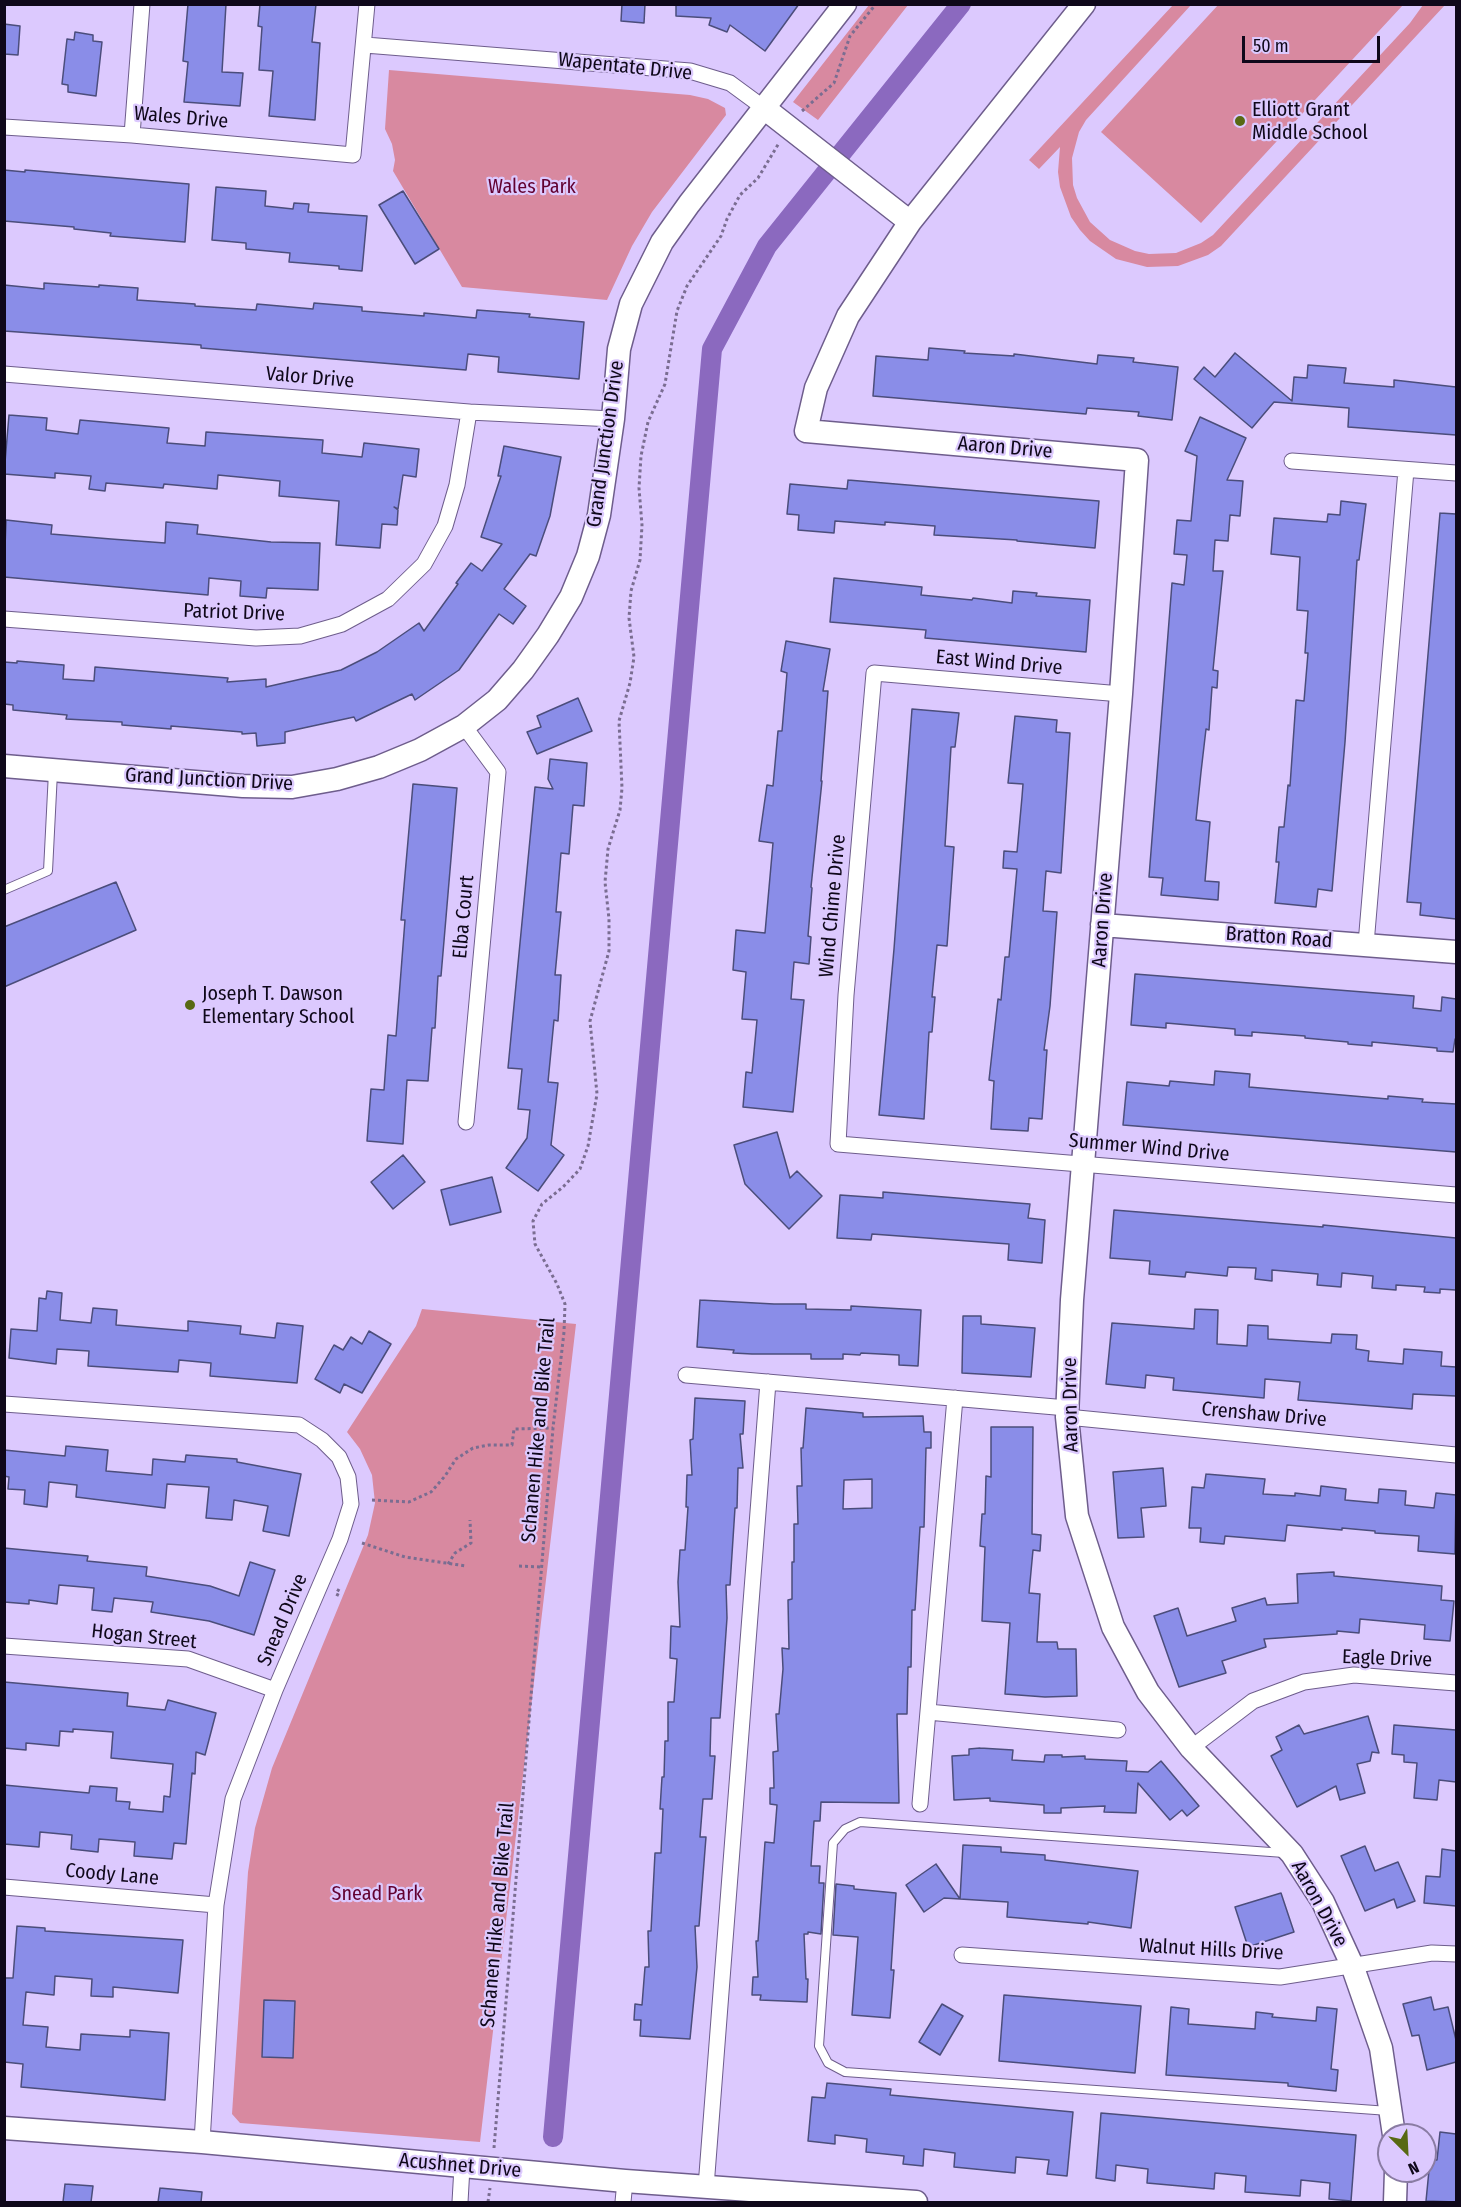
<!DOCTYPE html>
<html>
<head>
<meta charset="utf-8">
<style>
  body { margin:0 }
  #map { position:relative; width:1461px; height:2207px; overflow:hidden; background:#dcc9fe; font-family:"Fira Sans Condensed",sans-serif }
  canvas { display:block }
  .frame { position:absolute; inset:0; border:6px solid #0f081a; pointer-events:none }
  .north { position:absolute; left:1377px; top:2123px; width:60px; height:60px; box-sizing:border-box; background:#dcc9fe; border:2px solid #8a7ca3; border-radius:50%; rotate:156deg; font-size:16px; font-weight:700; line-height:24px; text-align:center; color:#0f081a }
  .north::after { content:''; display:block; margin:auto; width:21px; height:27px; background:#586913; clip-path:polygon(50% 0,100% 100%,50% 72%,0 100%) }
  .scale { position:absolute; left:1242px; top:36px; width:138px; height:27px; box-sizing:border-box; border:3px solid #0f081a; border-top:0; padding-left:8px; font-size:18px; line-height:21px; white-space:nowrap; color:#0f081a; -webkit-text-stroke:4px #dcc9fe; paint-order:stroke }
</style>
</head>
<body>
<div id="map">
<canvas width="1461" height="2207"></canvas>
<div class="frame"></div>
<div class="north">N</div>
<div class="scale">50 m</div>
</div>
<script>
const context = document.querySelector('canvas').getContext('2d');
context.lineJoin = 'round';
function fillPath(path, color) { context.fillStyle = color; context.fill(path, 'evenodd'); }
const poly = rows => new Path2D(rows.map(r => 'M' + r).join(''));
function strokePath(path, color, width, dash) { context.strokeStyle = color; context.lineWidth = width; context.lineCap = dash ? 'butt' : 'round'; context.setLineDash(dash || []); context.stroke(path); }
function drawText(font, color, halo, rows, align = 'center') {
  context.font = font + ' "Fira Sans Condensed",sans-serif'; context.lineWidth = 4.5; context.setLineDash([]); context.textBaseline = 'middle'; context.strokeStyle = halo; context.fillStyle = color; for (const [text, x, y, turn = 0] of rows) {
    context.save(); context.translate(x, y); context.rotate((+turn || 0) * Math.PI / 180); context.textAlign = isNaN(turn) ? turn : align; if (halo) context.strokeText(text, 0, 0); context.fillText(text, 0, 0); context.restore();
  }
}
fillPath(poly([
  [1219,4,1403,5,1201,223,1101,132],
  [869,5,908,5,818,120,793,102],
  [1173,5,1191,5,1086,120,1079,132,1072,158,1073,185,1077,198,1090,222,1110,240,1135,251,1149,254,1176,253,1201,243,1213,235,1410,23,1423,5,1445,5,1221,246,1208,255,1178,266,1147,267,1116,259,1090,241,1080,230,1071,217,1060,187,1058,172,1060,147,1039,169,1029,160],
  [389,70,690,95,708,99,725,108,726,115,652,212,632,246,607,300,462,287,393,171,395,160,392,144,385,129],
  [422,1309,576,1324,480,2142,240,2123,232,2114,248,1872,255,1828,272,1768,368,1535,375,1503,372,1475,360,1449,347,1432,416,1326]
]), '#d889a0');
strokePath(poly([
  [553,2137,712,349,767,246,961,4]
]), '#8b69bf', 20);
const building = poly([
  [188,4,226,4,222,72,243,73,240,106,184,102,188,62,183,61,188,4],
  [260,4,316,4,312,42,320,43,315,120,269,116,273,71,259,70,262,27,258,26,260,4],
  [622,4,645,4,644,23,621,21,622,4],
  [676,4,799,4,765,51,730,25,727,32,709,25,711,18,676,16,676,4],
  [4,24,20,26,18,55,4,54,4,24],
  [75,32,93,35,93,41,102,42,96,96,68,92,68,85,62,84,67,39,74,40,75,32],
  [4,170,25,172,25,170,189,184,185,242,110,236,111,233,74,229,74,227,4,221,4,170],
  [216,187,266,191,265,206,293,209,294,203,309,204,308,212,367,216,362,271,339,269,339,266,289,262,290,253,246,249,246,243,212,240,216,187],
  [403,191,439,249,415,264,379,205,403,191],
  [44,283,99,287,99,285,138,288,137,300,195,304,195,306,256,310,257,304,313,309,314,303,362,307,362,311,424,316,424,313,476,318,477,310,530,314,529,317,584,322,579,379,498,372,499,357,468,354,466,370,201,348,201,345,4,331,4,285,44,289,44,283],
  [929,348,965,351,964,353,1014,356,1014,354,1097,364,1098,355,1134,358,1133,362,1178,367,1172,420,1138,416,1139,412,1087,408,1086,414,873,396,876,356,928,360,929,348],
  [1235,353,1292,401,1294,377,1307,378,1308,365,1346,368,1344,383,1394,387,1394,380,1456,387,1456,435,1348,427,1349,408,1274,402,1252,428,1194,379,1204,367,1215,377,1235,353],
  [9,415,47,418,46,430,78,434,80,420,169,428,167,443,205,446,206,432,323,440,322,453,362,457,364,443,419,449,416,477,403,475,398,509,394,507,398,510,397,525,382,524,380,548,336,545,339,501,279,496,280,481,218,475,217,489,164,484,163,488,106,483,105,491,89,489,91,476,55,473,55,478,4,474,9,415],
  [1200,417,1246,438,1227,480,1243,481,1240,516,1230,515,1228,541,1215,540,1213,571,1223,571,1213,670,1218,671,1217,688,1212,687,1209,730,1206,729,1201,772,1196,820,1210,822,1205,881,1219,882,1218,900,1161,895,1163,878,1149,877,1172,583,1184,585,1187,555,1174,554,1177,520,1191,521,1197,456,1185,451,1200,417],
  [504,446,561,457,550,516,536,556,530,554,504,589,526,606,513,624,499,614,459,670,415,700,412,694,356,721,354,717,285,732,285,743,257,746,256,733,242,734,242,732,171,726,171,729,122,725,122,722,66,719,67,715,13,710,13,705,4,704,4,662,17,663,17,661,64,665,63,679,94,681,95,667,228,678,227,682,266,679,266,687,341,670,377,652,419,623,424,631,458,584,456,583,471,563,482,571,502,544,481,537,501,476,498,476,504,446],
  [848,480,1099,501,1095,548,1017,541,1017,540,934,535,935,526,885,522,885,525,835,521,834,533,798,530,799,515,787,514,790,484,847,489,848,480],
  [1341,501,1366,504,1359,560,1357,560,1345,742,1332,891,1318,889,1316,907,1275,903,1279,862,1276,862,1279,827,1284,827,1288,785,1290,786,1296,700,1304,701,1308,653,1305,653,1308,611,1297,610,1300,557,1271,554,1274,518,1327,522,1328,514,1340,515,1341,501],
  [1440,513,1456,514,1456,919,1420,915,1421,903,1407,902,1440,513],
  [6,520,52,525,51,534,111,539,165,543,166,522,198,525,197,534,271,542,320,543,318,590,267,588,266,598,240,596,241,581,209,578,208,595,4,577,6,520],
  [834,578,922,587,921,595,972,600,973,598,1012,603,1013,591,1037,593,1036,596,1090,600,1086,652,925,638,926,630,830,622,834,578],
  [786,641,830,649,823,691,828,691,821,781,822,781,811,887,812,888,808,936,811,937,809,964,794,962,791,999,804,1000,793,1112,743,1107,746,1072,752,1073,757,1020,742,1019,746,972,733,970,736,930,765,933,773,843,759,841,767,785,773,786,778,731,782,731,787,673,781,671,786,641],
  [578,698,592,731,537,754,527,732,541,727,537,716,578,698],
  [912,709,959,713,955,747,951,747,945,846,954,847,947,946,937,945,932,997,935,997,932,1032,929,1032,924,1119,879,1115,894,949,912,709],
  [1015,716,1057,720,1056,732,1070,733,1061,873,1046,871,1043,911,1057,912,1050,1006,1044,1050,1047,1050,1042,1119,1029,1118,1028,1131,991,1129,994,1081,989,1080,998,999,1001,1000,1005,957,1009,957,1017,869,1003,868,1004,851,1017,852,1022,797,1023,784,1008,783,1015,716],
  [550,759,587,763,584,806,573,805,569,854,561,853,556,912,561,912,555,975,561,975,558,1021,554,1020,548,1082,558,1083,551,1145,564,1155,538,1191,506,1168,527,1138,530,1110,518,1109,522,1069,508,1068,535,787,553,789,548,779,550,759],
  [413,784,457,788,441,976,438,976,435,1028,432,1028,428,1081,407,1080,403,1144,367,1141,371,1089,384,1090,388,1035,396,1036,405,920,401,920,413,784],
  [116,882,136,930,4,987,4,927,116,882],
  [1135,974,1414,996,1413,1008,1441,1011,1442,997,1456,999,1456,1039,1455,1039,1453,1052,1437,1051,1437,1048,1372,1042,1372,1046,1348,1044,1348,1042,1305,1038,1305,1036,1252,1032,1252,1036,1235,1035,1235,1029,1166,1023,1166,1028,1131,1025,1135,974],
  [1215,1071,1250,1074,1249,1087,1388,1099,1388,1096,1423,1099,1422,1102,1456,1104,1456,1152,1123,1125,1127,1082,1169,1086,1170,1081,1214,1085,1215,1071],
  [777,1132,790,1178,797,1171,822,1196,789,1229,745,1184,734,1145,777,1132],
  [403,1155,425,1182,393,1209,371,1182,403,1155],
  [492,1177,501,1212,450,1225,441,1190,492,1177],
  [883,1192,1030,1204,1028,1218,1045,1220,1042,1263,1008,1260,1009,1244,872,1234,871,1240,837,1238,840,1195,883,1198,883,1192],
  [1114,1210,1323,1227,1323,1225,1456,1238,1456,1290,1440,1289,1440,1293,1424,1292,1425,1287,1396,1285,1396,1290,1372,1288,1373,1276,1342,1273,1341,1287,1317,1285,1318,1274,1272,1270,1272,1281,1255,1279,1256,1268,1228,1267,1227,1276,1186,1272,1185,1277,1149,1274,1150,1261,1110,1258,1114,1210],
  [47,1291,62,1293,60,1320,91,1323,93,1308,117,1310,116,1325,188,1331,188,1321,241,1326,240,1334,275,1338,277,1323,303,1326,297,1383,210,1376,211,1363,179,1360,178,1372,88,1366,89,1351,57,1349,56,1364,9,1358,11,1329,37,1331,39,1298,46,1299,47,1291],
  [700,1300,774,1304,806,1304,806,1309,851,1310,851,1306,921,1310,918,1366,899,1365,899,1355,861,1353,860,1355,843,1354,843,1359,811,1359,811,1354,752,1354,733,1353,734,1350,697,1347,700,1300],
  [1195,1309,1218,1310,1217,1344,1247,1346,1248,1325,1268,1326,1268,1339,1331,1343,1332,1334,1357,1335,1356,1349,1369,1351,1368,1361,1403,1364,1404,1349,1442,1352,1441,1366,1456,1367,1456,1396,1413,1394,1412,1409,1298,1400,1300,1382,1265,1379,1264,1398,1173,1390,1174,1378,1146,1375,1145,1388,1106,1384,1112,1323,1194,1329,1195,1309],
  [963,1316,981,1316,981,1324,1035,1328,1031,1377,962,1373,963,1316],
  [369,1331,391,1344,362,1393,344,1384,340,1393,315,1379,334,1345,343,1350,351,1337,362,1344,369,1331],
  [695,1398,745,1401,743,1434,740,1434,743,1468,738,1468,737,1508,735,1508,730,1585,726,1585,727,1618,720,1718,711,1718,710,1756,715,1756,712,1799,703,1799,700,1837,706,1837,699,1926,695,1926,697,1967,690,2039,640,2036,641,2020,634,2020,635,2004,642,2005,645,1967,649,1967,648,1931,651,1931,655,1853,661,1853,663,1809,660,1809,662,1777,664,1777,665,1741,668,1741,668,1702,674,1702,677,1659,670,1658,671,1626,680,1627,678,1582,680,1550,685,1550,688,1507,686,1507,687,1475,692,1475,690,1440,693,1439,695,1398],
  [806,1408,863,1413,863,1417,923,1416,924,1432,931,1432,931,1448,926,1448,924,1527,920,1527,915,1610,912,1610,911,1667,908,1667,907,1714,897,1714,899,1803,821,1802,820,1821,814,1821,811,1866,820,1866,819,1883,824,1883,821,1934,808,1932,808,1934,804,1934,806,1979,808,1979,807,2002,760,2000,761,1995,752,1995,753,1977,758,1977,756,1941,758,1941,765,1842,774,1843,777,1805,770,1804,770,1788,774,1788,773,1752,778,1751,776,1714,779,1714,783,1669,782,1648,789,1649,788,1600,792,1599,792,1562,794,1562,794,1524,798,1524,797,1486,802,1486,801,1448,803,1448,806,1408],
  [872,1479,872,1508,843,1509,844,1480,872,1479],
  [991,1427,1033,1427,1032,1534,1041,1535,1040,1551,1033,1550,1029,1593,1040,1594,1037,1642,1057,1642,1058,1649,1076,1649,1077,1696,1045,1697,1005,1694,1010,1623,982,1621,985,1547,980,1546,982,1514,985,1514,986,1476,991,1477,991,1427],
  [66,1446,108,1450,106,1471,152,1475,153,1459,185,1462,186,1455,237,1459,237,1462,301,1474,289,1536,263,1531,268,1506,234,1500,232,1520,206,1518,209,1487,167,1484,165,1508,76,1497,77,1485,49,1482,47,1507,24,1504,25,1490,8,1489,9,1477,4,1476,4,1450,65,1456,66,1446],
  [1163,1468,1166,1506,1141,1508,1144,1537,1118,1538,1113,1472,1163,1468],
  [1206,1474,1265,1479,1263,1494,1295,1496,1295,1493,1320,1496,1321,1486,1346,1489,1345,1500,1378,1503,1379,1489,1406,1491,1405,1505,1434,1508,1436,1493,1456,1495,1455,1554,1418,1551,1419,1536,1375,1533,1375,1531,1342,1528,1342,1530,1287,1525,1285,1541,1225,1536,1224,1544,1200,1542,1201,1528,1189,1528,1192,1487,1204,1488,1206,1474],
  [4,1548,88,1556,87,1561,147,1567,146,1576,210,1586,239,1596,250,1562,275,1570,254,1635,209,1621,151,1612,153,1602,114,1598,112,1612,92,1610,94,1588,59,1585,57,1604,29,1600,29,1604,4,1602,4,1548],
  [1334,1572,1334,1576,1442,1586,1441,1600,1454,1601,1450,1641,1424,1639,1425,1625,1360,1619,1359,1633,1337,1631,1337,1634,1264,1639,1266,1647,1222,1661,1226,1673,1179,1687,1154,1616,1178,1608,1187,1636,1236,1621,1232,1608,1265,1598,1267,1605,1298,1603,1297,1574,1334,1572],
  [4,1682,128,1693,127,1706,165,1710,168,1700,216,1713,205,1755,196,1752,195,1774,192,1773,186,1844,174,1843,172,1859,134,1856,135,1842,99,1839,98,1852,71,1849,72,1835,40,1832,39,1847,4,1844,4,1785,89,1793,90,1786,117,1788,116,1801,130,1802,129,1809,163,1812,164,1796,170,1797,173,1764,111,1758,113,1732,73,1729,73,1732,60,1731,59,1746,26,1743,26,1750,4,1748,4,1682],
  [1368,1716,1379,1753,1372,1752,1370,1761,1357,1764,1365,1793,1340,1800,1336,1786,1297,1807,1271,1756,1282,1750,1276,1737,1299,1725,1304,1734,1368,1716],
  [1394,1725,1456,1730,1456,1782,1439,1780,1437,1800,1414,1798,1417,1763,1404,1762,1404,1755,1392,1754,1394,1725],
  [980,1748,1013,1750,1012,1760,1044,1762,1045,1755,1062,1755,1062,1757,1085,1756,1085,1759,1127,1761,1126,1771,1148,1772,1161,1761,1199,1806,1187,1816,1182,1810,1170,1820,1138,1783,1136,1813,1104,1812,1105,1806,1061,1808,1061,1813,1044,1813,1044,1805,990,1801,990,1798,954,1800,952,1756,969,1755,969,1749,980,1748],
  [963,1845,1001,1847,1001,1852,1045,1855,1045,1860,1138,1871,1131,1928,1088,1922,1088,1924,1007,1917,1008,1902,960,1899,963,1845],
  [1365,1846,1375,1871,1398,1862,1415,1901,1397,1908,1394,1899,1365,1911,1341,1856,1365,1846],
  [1442,1849,1456,1851,1456,1906,1424,1903,1426,1876,1440,1877,1442,1849],
  [936,1864,960,1899,944,1898,924,1912,906,1885,936,1864],
  [836,1884,854,1886,854,1889,896,1893,891,1970,894,1970,890,2018,852,2015,858,1937,833,1935,836,1884],
  [1281,1893,1294,1932,1248,1947,1235,1907,1281,1893],
  [17,1926,45,1928,45,1931,183,1940,178,1993,113,1987,113,1997,91,1996,92,1979,55,1976,54,1995,26,1992,23,2025,48,2027,46,2047,80,2050,81,2034,130,2037,130,2030,169,2033,165,2100,21,2087,23,2064,4,2062,4,1978,13,1978,17,1926],
  [1004,1995,1141,2006,1135,2073,999,2061,1004,1995],
  [1431,1997,1434,2010,1448,2007,1456,2040,1456,2062,1427,2070,1419,2035,1412,2036,1403,2004,1431,1997],
  [264,2000,295,2001,293,2058,262,2057,264,2000],
  [942,2004,963,2016,940,2055,919,2042,942,2004],
  [1171,2007,1189,2009,1188,2024,1255,2029,1256,2012,1273,2014,1272,2017,1316,2021,1317,2007,1337,2009,1331,2069,1338,2070,1336,2091,1288,2086,1288,2083,1166,2075,1171,2007],
  [827,2083,891,2089,890,2095,1073,2112,1067,2176,1047,2174,1049,2160,1016,2157,1015,2173,954,2167,955,2153,924,2149,923,2166,903,2164,904,2156,866,2152,867,2139,835,2135,835,2144,808,2141,812,2097,825,2098,827,2083],
  [1101,2113,1356,2135,1351,2201,1329,2199,1330,2183,1301,2180,1300,2196,1245,2192,1246,2176,1215,2173,1214,2189,1147,2183,1148,2169,1116,2165,1115,2181,1096,2178,1101,2113],
  [1440,2132,1456,2134,1456,2202,1426,2201,1430,2160,1437,2160,1440,2132],
  [65,2184,93,2186,91,2202,63,2202,65,2184],
  [160,2188,202,2192,201,2202,158,2202,160,2188]
]);
fillPath(building, '#8a8de8');
strokePath(building, '#4b4d7b', 1.5);
const lane = poly([
  [4,890,48,871,53,772],
  [1284,1853,860,1822,845,1829,833,1843,819,2046,828,2063,845,2072,1389,2111]
]);
const street = poly([
  [365,45,690,71,730,83,764,108],
  [4,127,132,135,353,155,367,4],
  [132,135,142,4],
  [4,374,469,412,613,419],
  [1292,461,1456,473],
  [4,619,256,638,300,636,342,624,388,599,424,564,445,526,457,485,469,412],
  [1121,694,874,673,846,995,838,1144,1456,1195],
  [464,726,498,772,466,1122],
  [1366,944,1406,470],
  [686,1375,1067,1408],
  [4,1404,299,1425,322,1440,339,1457,348,1477,351,1504,340,1539,275,1690,233,1799,216,1905,202,2142],
  [1067,1417,1456,1455],
  [4,1646,188,1659,275,1690],
  [928,1712,1118,1730],
  [1191,1748,1253,1701,1304,1682,1354,1675,1456,1683],
  [920,1804,955,1398],
  [4,1887,216,1905],
  [962,1955,1280,1977,1432,1953,1456,1954],
  [706,2187,768,1382],
  [460,2202,462,2167],
  [623,2202,625,2181]
]);
const secondary = poly([
  [1084,4,910,222,848,316,816,388,806,431,1137,460,1121,694,1072,1300,1067,1417,1077,1516,1113,1627,1148,1692,1191,1748,1292,1854,1323,1902,1352,1965,1381,2048,1394,2135],
  [764,108,910,222],
  [4,766,243,786,292,787,337,779,379,767,420,750,464,726,497,700,523,670,548,635,571,597,588,556,599,515,613,419,619,349,631,304,662,242,689,204,845,4],
  [1102,925,1456,952],
  [4,2128,202,2142,625,2181,916,2202],
  [1395,2202,1396,2171]
]);
strokePath(lane, '#6e5d8c', 10);
strokePath(street, '#6e5d8c', 17);
strokePath(secondary, '#6e5d8c', 25);
strokePath(poly([
  [802,111,834,83,850,36,876,4],
  [372,1500,409,1502,431,1492,445,1476,456,1459,473,1448,489,1445,512,1445,514,1429,553,1428],
  [362,1543,405,1557,466,1566],
  [448,1564,455,1553,471,1543,470,1520],
  [519,1566,541,1567],
  [339,1589,336,1594,340,1596],
  [494,2148,553,1428,564,1332,565,1304,557,1284,535,1244,533,1221,542,1204,563,1187,580,1169,588,1146,597,1094,590,1021,609,951,609,919,605,882,608,849,620,810,622,788,619,721,630,683,634,657,629,618,631,591,640,560,642,525,639,488,641,456,648,422,665,384,677,311,687,286,721,236,727,219,740,195,758,178,779,143],
  [488,2202,490,2188]
]), '#7a6d91', 3, [3, 3]);
strokePath(lane, '#fff', 8);
strokePath(street, '#fff', 15);
strokePath(secondary, '#fff', 22);
for (const [x, y, r, color] of [
  [1240,121,6,"#586913"],
  [190,1005,6,"#586913"]
]) { const dot = new Path2D(); dot.arc(x, y, r, 0, 2 * Math.PI); context.fillStyle = color; context.fill(dot); strokePath(dot, '#dcc9fe', 2); }
drawText('20px', '#0f081a', '#dcc9fe', [
  ["Wapentate Drive",625,67,6],
  ["Wales Drive",181,118,5],
  ["Valor Drive",310,378,5],
  ["Grand Junction Drive",606,444,-82],
  ["Aaron Drive",1005,448,5],
  ["Patriot Drive",234,613,2],
  ["East Wind Drive",999,663,5],
  ["Grand Junction Drive",209,780,3],
  ["Wind Chime Drive",833,906,-85],
  ["Elba Court",464,917,-85],
  ["Aaron Drive",1103,920,-86],
  ["Bratton Road",1279,938,4],
  ["Summer Wind Drive",1149,1148,5],
  ["Aaron Drive",1071,1405,-91],
  ["Crenshaw Drive",1264,1415,5],
  ["Schanen Hike and Bike Trail",539,1430,-85],
  ["Snead Drive",283,1620,-67],
  ["Hogan Street",144,1637,6],
  ["Eagle Drive",1387,1659,2],
  ["Coody Lane",112,1875,5],
  ["Aaron Drive",1319,1904,61],
  ["Schanen Hike and Bike Trail",498,1915,-85],
  ["Walnut Hills Drive",1211,1950,3],
  ["Acushnet Drive",460,2166,5]
]);
drawText('20px', '#0f081a', '#dcc9fe', [
  ["Elliott Grant",1252,110],
  ["Middle School",1252,133],
  ["Joseph T. Dawson",202,994],
  ["Elementary School",202,1017]
], 'left');
drawText('20px', '#620030', '#dcc9fe', [
  ["Wales Park",532,187],
  ["Snead Park",377,1894]
]);
</script>
</body>
</html>
